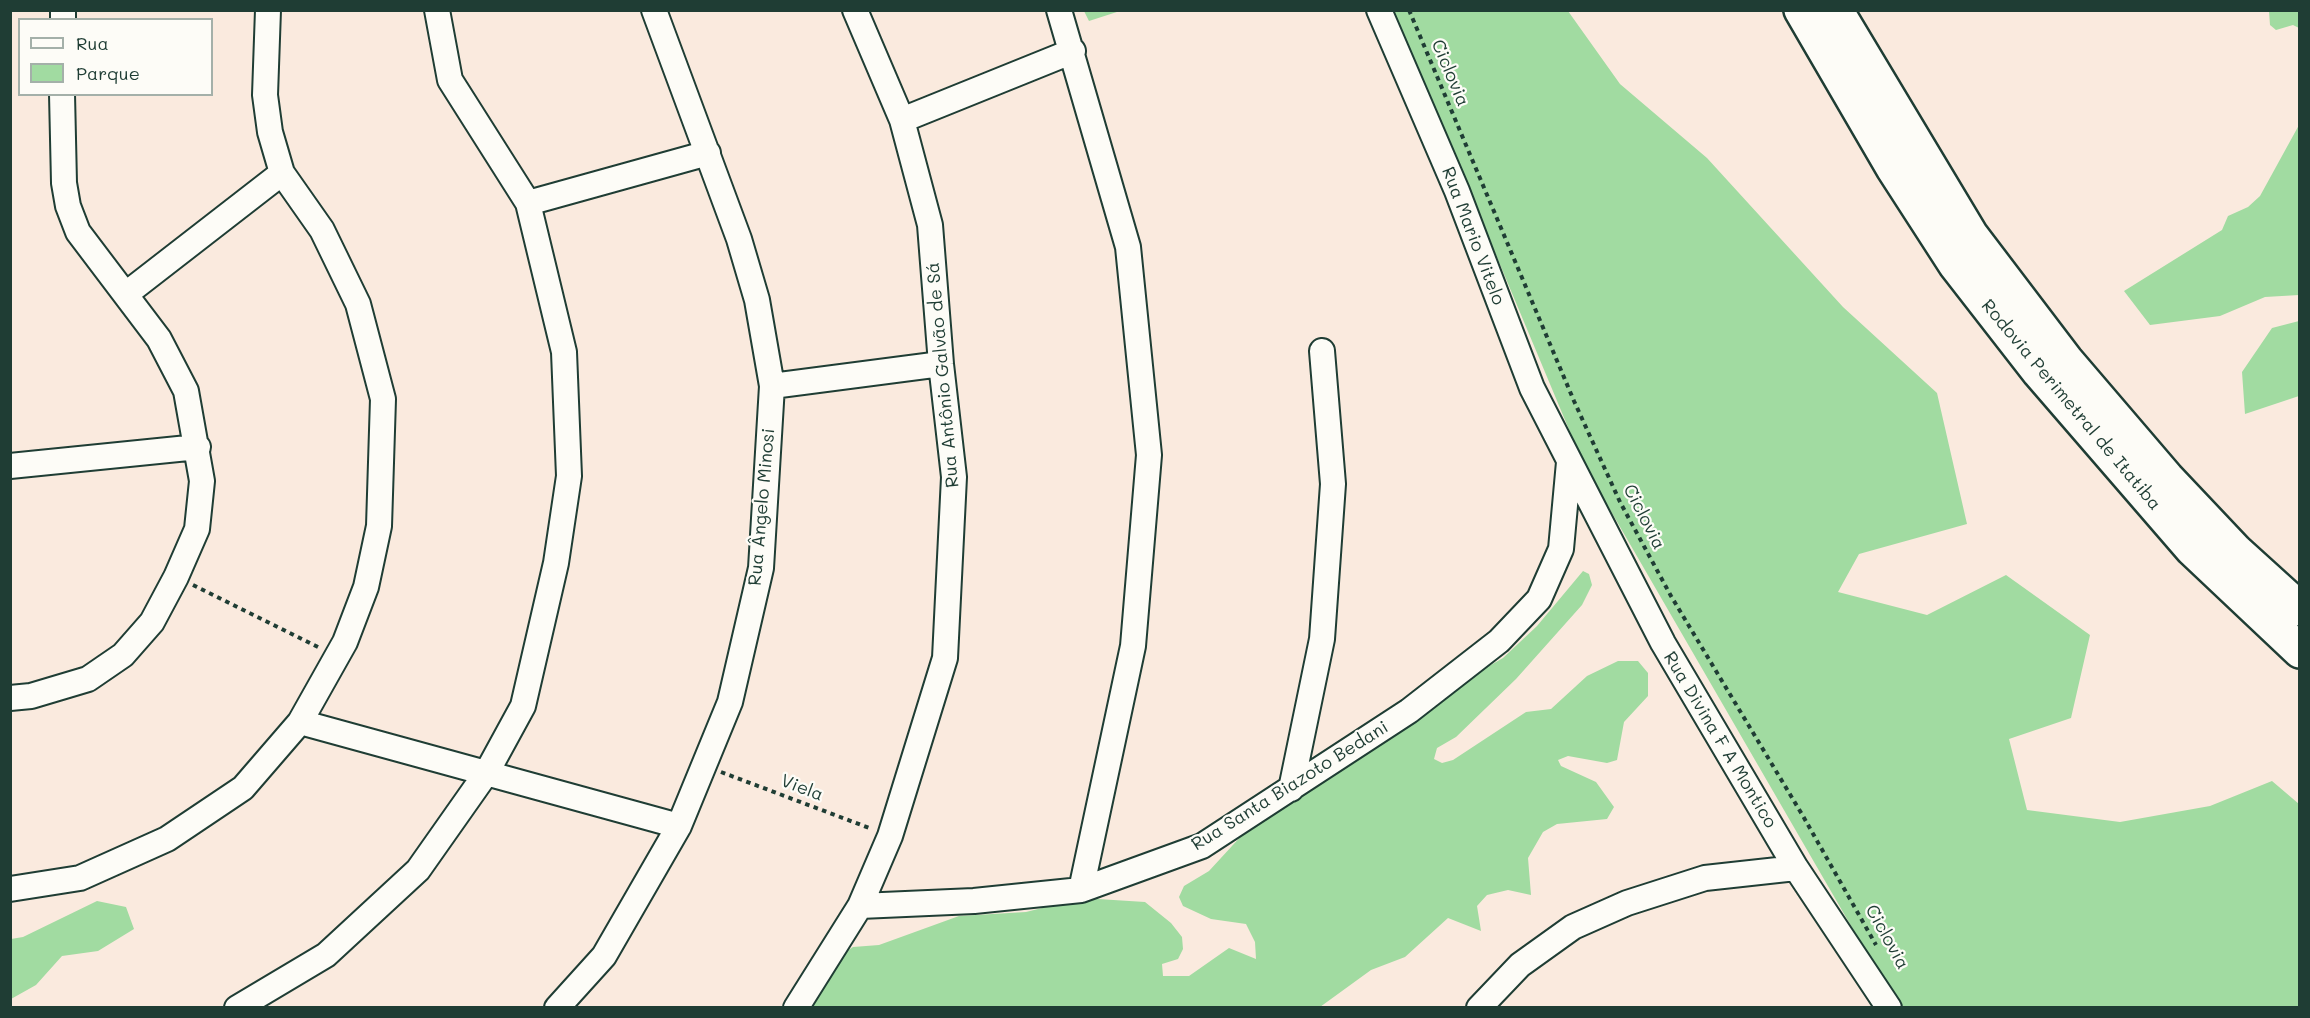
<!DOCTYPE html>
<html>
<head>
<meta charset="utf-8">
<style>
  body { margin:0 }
  #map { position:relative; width:2310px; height:1018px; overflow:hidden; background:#faeade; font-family:Mali,sans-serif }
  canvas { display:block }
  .frame { position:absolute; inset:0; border:12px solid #1f3d34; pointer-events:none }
  .legend { position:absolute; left:18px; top:18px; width:195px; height:78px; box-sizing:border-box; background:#fdfcf7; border:2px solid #a4b0a9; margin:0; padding:8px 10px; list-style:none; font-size:18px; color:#1f3d34 }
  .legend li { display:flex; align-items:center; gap:12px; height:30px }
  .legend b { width:30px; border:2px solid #a4b0a9 }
</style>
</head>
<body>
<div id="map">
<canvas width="2310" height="1018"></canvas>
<div class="frame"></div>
<ul class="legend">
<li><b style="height:8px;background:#fdfcf7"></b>Rua</li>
<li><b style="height:16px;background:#a1dba1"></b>Parque</li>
</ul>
</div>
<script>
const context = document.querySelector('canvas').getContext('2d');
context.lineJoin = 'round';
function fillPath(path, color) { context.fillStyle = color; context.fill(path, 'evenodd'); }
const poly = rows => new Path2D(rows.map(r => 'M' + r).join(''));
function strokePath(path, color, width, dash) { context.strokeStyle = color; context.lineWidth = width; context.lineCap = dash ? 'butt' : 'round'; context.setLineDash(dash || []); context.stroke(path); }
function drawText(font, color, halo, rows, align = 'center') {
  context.font = font + ' Mali,sans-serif'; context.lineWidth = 4.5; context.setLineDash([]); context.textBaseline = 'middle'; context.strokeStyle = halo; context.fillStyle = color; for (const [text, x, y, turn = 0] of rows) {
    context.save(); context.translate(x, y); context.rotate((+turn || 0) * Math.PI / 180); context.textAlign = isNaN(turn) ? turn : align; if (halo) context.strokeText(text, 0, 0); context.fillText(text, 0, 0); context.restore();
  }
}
fillPath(poly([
  [1084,11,1120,11,1089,21],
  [1394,11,1568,11,1620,84,1707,158,1843,307,1937,393,1967,524,1859,554,1838,592,1927,615,2006,575,2090,635,2071,718,2009,739,2027,810,2120,822,2210,806,2272,781,2299,804,2299,1007,1898,1007,1583,463],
  [2269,11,2299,11,2299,28,2293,25,2276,30,2270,25],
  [2299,125,2299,295,2265,297,2220,316,2150,325,2124,291,2222,230,2228,216,2248,207,2260,196],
  [2299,321,2299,396,2245,414,2242,372,2272,328],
  [1583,571,1589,574,1592,585,1582,605,1516,679,1456,737,1437,748,1434,759,1442,763,1453,760,1526,712,1551,709,1587,676,1618,661,1638,661,1648,673,1648,696,1624,722,1617,760,1607,763,1568,756,1558,760,1561,766,1596,782,1614,807,1607,819,1557,824,1543,832,1528,858,1531,895,1508,890,1487,895,1477,906,1481,931,1448,918,1405,957,1371,970,1320,1007,798,1008,818,970,853,947,879,945,959,916,1026,912,1082,898,1145,902,1171,923,1182,937,1183,949,1178,959,1162,964,1163,976,1189,976,1229,948,1256,959,1255,942,1246,924,1211,919,1183,906,1179,897,1184,886,1209,871,1266,809,1349,746,1503,658,1537,626],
  [97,901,126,907,134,929,98,951,62,956,36,985,11,999,11,939,23,937]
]), '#a1dba1');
const minor = poly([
  [1059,10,1128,247,1149,455,1133,646,1081,890],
  [1379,10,1457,191,1532,388,1663,643,1796,868,1889,1008],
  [63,20,63,10],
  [902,120,1073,51],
  [528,203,708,153],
  [126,294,282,173],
  [772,386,941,364],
  [10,466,198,447],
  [10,698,31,696,88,679,123,655,152,622,176,577,197,529,202,481,186,391,159,339,78,232,68,206,64,183,62,94],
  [300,722,679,826],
  [1291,789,1322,639,1333,484,1322,351],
  [10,889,80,878,167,839,243,788,300,722,345,642,366,587,379,526,383,399,358,304,322,230,282,173,270,132,265,95,268,10],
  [860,906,974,901,1081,890,1202,846,1409,711,1499,641,1539,599,1561,549,1569,462],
  [237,1008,326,955,418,870,487,772,523,706,556,563,569,476,564,352,528,203,450,80,437,10],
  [557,1008,604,956,679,826,730,702,761,568,772,386,757,300,739,239,654,10],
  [796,1008,860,906,890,836,945,658,954,477,941,364,930,225,902,120,855,10],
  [1479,1008,1520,965,1573,927,1627,903,1705,878,1796,868]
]);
const trunk = poly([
  [1801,10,1893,168,1955,264,2039,372,2192,549,2300,651],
  [1836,10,1971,235,2066,360,2167,478,2236,551,2300,609]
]);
strokePath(minor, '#1f3d34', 28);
strokePath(trunk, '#1f3d34', 38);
strokePath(poly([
  [1409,10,1574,401,1620,502,1671,596,1803,816,1876,945],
  [193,585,318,647],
  [721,772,872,829]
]), '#1f3d34', 4, [4.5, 4.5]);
strokePath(minor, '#fdfcf7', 24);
strokePath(trunk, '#fdfcf7', 33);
drawText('18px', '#1f3d34', '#fdfcf7', [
  ["Ciclovia",1450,73,67],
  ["Rua Mario Vitelo",1473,236,69],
  ["Rua Antônio Galvão de Sá",943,375,-95],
  ["Rodovia Perimetral de Itatiba",2071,405,50],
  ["Rua Ângelo Minosi",762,507,-85],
  ["Ciclovia",1644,517,63],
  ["Rua Divina F A Montico",1720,740,59],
  ["Rua Santa Biazoto Bedani",1290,786,-32],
  ["Viela",802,788,21],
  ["Ciclovia",1887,937,61]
]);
</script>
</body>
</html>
